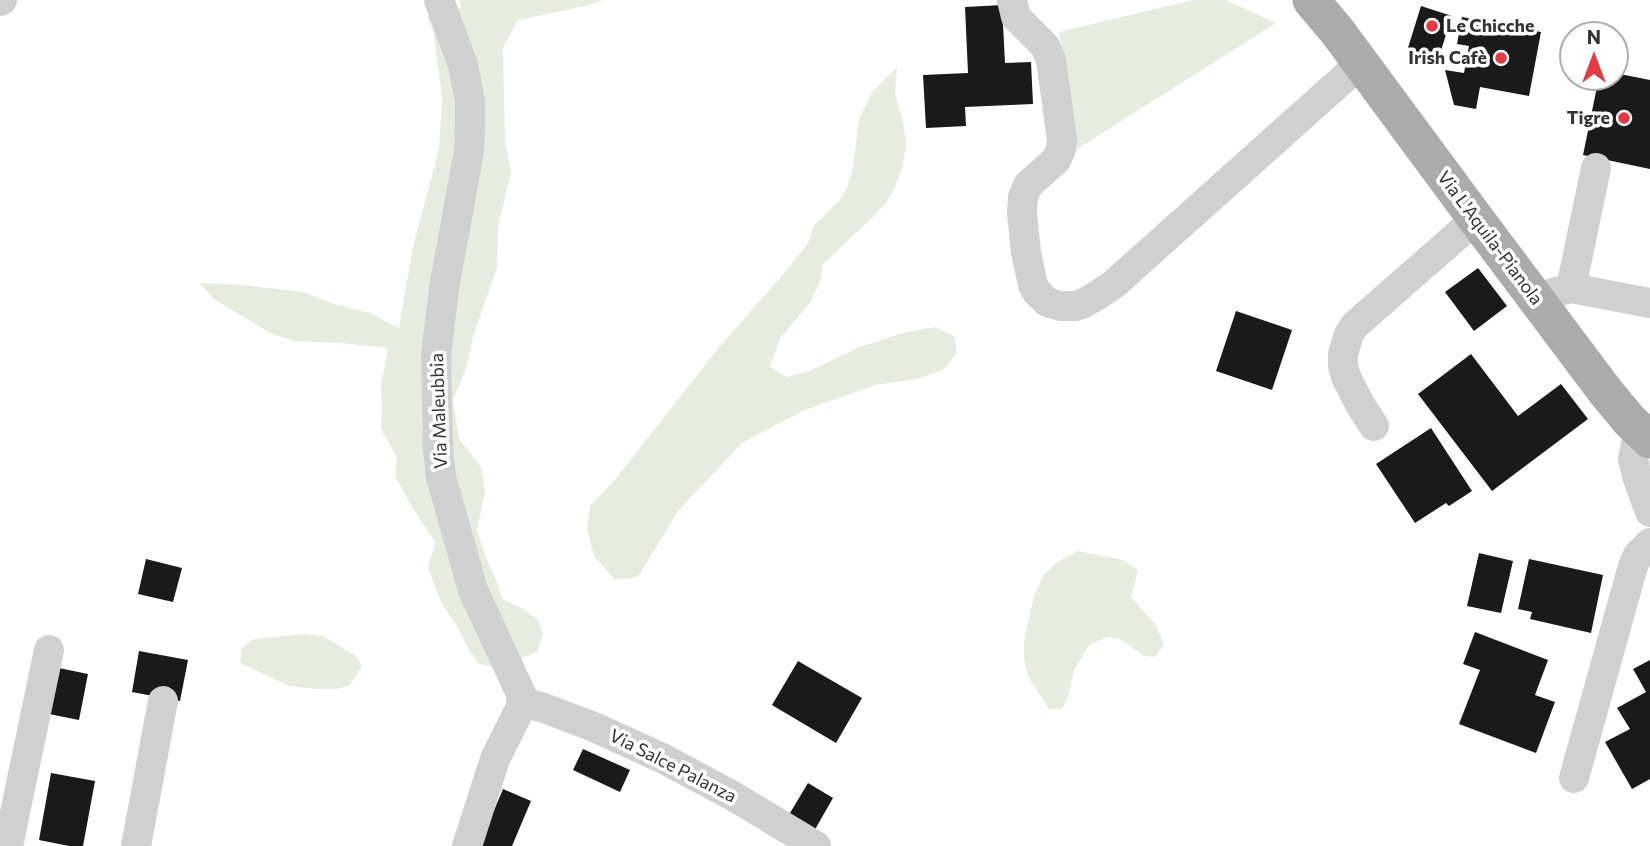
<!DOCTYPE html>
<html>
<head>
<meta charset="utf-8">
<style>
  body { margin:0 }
  #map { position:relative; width:1650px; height:846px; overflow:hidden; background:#fff; font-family:Commissioner,sans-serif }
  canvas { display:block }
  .north { position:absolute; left:1559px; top:21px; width:70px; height:70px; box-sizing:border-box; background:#fff; border:2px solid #adadad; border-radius:50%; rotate:0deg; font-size:19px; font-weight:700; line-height:28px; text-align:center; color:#333 }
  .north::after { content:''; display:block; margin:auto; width:24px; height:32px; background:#e63946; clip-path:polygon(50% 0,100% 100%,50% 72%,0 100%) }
</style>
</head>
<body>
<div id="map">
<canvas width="1650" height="846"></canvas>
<div class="north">N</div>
</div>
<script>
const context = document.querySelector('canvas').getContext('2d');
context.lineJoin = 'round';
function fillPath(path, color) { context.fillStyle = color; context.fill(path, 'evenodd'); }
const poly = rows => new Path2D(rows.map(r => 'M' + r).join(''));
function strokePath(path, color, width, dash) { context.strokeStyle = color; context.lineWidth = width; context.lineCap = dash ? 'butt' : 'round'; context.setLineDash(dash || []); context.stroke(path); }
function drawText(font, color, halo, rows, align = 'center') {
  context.font = font + ' Commissioner,sans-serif'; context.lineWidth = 7; context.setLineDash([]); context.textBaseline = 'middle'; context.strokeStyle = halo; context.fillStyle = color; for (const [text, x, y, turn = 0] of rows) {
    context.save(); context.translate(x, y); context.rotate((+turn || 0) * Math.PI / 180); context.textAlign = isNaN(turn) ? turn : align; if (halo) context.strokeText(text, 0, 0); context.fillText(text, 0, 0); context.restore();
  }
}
fillPath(poly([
  [460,0,604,0,585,6,518,20,503,48,505,141,511,172,498,227,497,267,473,337,467,366,453,400,459,439,481,467,485,491,477,531,489,565,498,584,502,599,523,609,538,620,543,634,537,652,498,668,479,664,468,648,457,626,441,602,428,568,435,542,412,507,395,476,397,458,381,429,382,410,381,382,385,366,388,348,340,343,295,341,272,334,214,299,199,283,242,285,303,292,334,304,370,313,399,328,413,247,439,149,442,97,433,29,427,17,461,8],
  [1193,0,1225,0,1276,23,1077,149,1059,32],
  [897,67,895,95,903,120,906,145,902,168,895,187,886,203,871,219,823,264,820,282,810,303,780,338,770,367,787,377,812,370,857,348,906,332,934,327,954,336,957,353,943,370,917,379,875,385,805,410,743,442,678,511,638,577,615,580,594,556,587,529,590,506,614,481,720,346,787,270,808,243,814,225,839,201,847,188,853,167,859,119,873,91],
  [1078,551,1123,560,1138,570,1131,597,1156,625,1164,645,1155,657,1144,656,1120,639,1108,637,1090,644,1074,670,1068,697,1062,709,1049,709,1029,678,1024,660,1024,642,1034,596,1043,576,1056,563],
  [304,634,323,636,356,656,362,666,350,685,338,689,317,689,290,686,240,663,242,648,253,639]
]), '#e6ecdf');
fillPath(poly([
  [1002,5,1005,63,1031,62,1033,104,965,107,966,126,926,128,923,75,968,73,965,7],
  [1421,6,1452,16,1438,60,1407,51],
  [1462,17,1541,32,1529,96,1480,87,1476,109,1454,105,1445,70,1464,73,1469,46,1457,44],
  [1615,73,1650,80,1650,169,1583,155,1599,77,1615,77],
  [1478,268,1507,306,1474,331,1445,292],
  [1236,311,1292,330,1272,390,1216,371],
  [1471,354,1518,416,1561,384,1588,419,1492,491,1418,394],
  [1431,428,1472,491,1449,506,1446,503,1415,523,1376,464],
  [1479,553,1513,561,1501,613,1467,606],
  [146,559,182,568,173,602,138,594],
  [1529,559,1603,575,1591,633,1530,619,1532,612,1518,609],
  [1475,632,1548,660,1535,695,1555,702,1536,753,1459,724,1480,670,1463,664],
  [139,651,188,660,180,701,132,692],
  [1650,660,1650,779,1632,789,1605,742,1630,729,1617,708,1646,692,1633,669],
  [798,661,862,698,836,743,772,705],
  [54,667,88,674,79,720,44,713],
  [583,749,630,770,620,792,573,770],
  [51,773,95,781,83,846,69,846,39,840],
  [808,783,833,798,813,833,787,818],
  [503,789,531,801,512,846,479,846]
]), '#1a1a1a');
strokePath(poly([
  [439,0,463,65,470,101,470,126,469,151,444,288,436,356,438,449,441,477,473,590,522,696,520,709,495,759,467,846],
  [1012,0,1016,17,1045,46,1051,60,1062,140,1061,149,1056,160,1028,185,1023,197,1022,214,1026,252,1033,285,1037,292,1047,302,1060,306,1075,306,1082,304,1098,295,1114,284,1361,63],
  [0,1,2,0],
  [1571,288,1596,168],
  [1553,293,1571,288,1650,303],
  [1374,426,1361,406,1346,377,1343,366,1343,354,1349,334,1355,325,1476,219],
  [1644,435,1636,444,1633,459,1637,476,1650,512],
  [522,702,544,708,594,727,664,759,733,796,816,846],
  [1574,778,1633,566,1638,555,1650,543],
  [8,846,49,650],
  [136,846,163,701]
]), '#d0d0d0', 30);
strokePath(poly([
  [1311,0,1337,31,1476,219,1605,391,1629,420,1650,440]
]), '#ababab', 37);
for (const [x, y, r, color] of [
  [1432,26,7,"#e63946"],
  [1501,58,7,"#e63946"],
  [1624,118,7,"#e63946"]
]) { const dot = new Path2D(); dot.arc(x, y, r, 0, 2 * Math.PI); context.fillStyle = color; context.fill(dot); strokePath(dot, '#fff', 2.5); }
drawText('bold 18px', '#333', '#fff', [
  ["Le Chicche",1446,26,"left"],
  ["Irish Cafè",1487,58],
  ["Tigre",1610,118]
], 'right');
drawText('18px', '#333', '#fff', [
  ["Via L'Aquila-Pianola",1490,238,53],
  ["Via Maleubbia",439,411,-92],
  ["Via Salce Palanza",673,766,27]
]);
</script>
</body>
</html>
